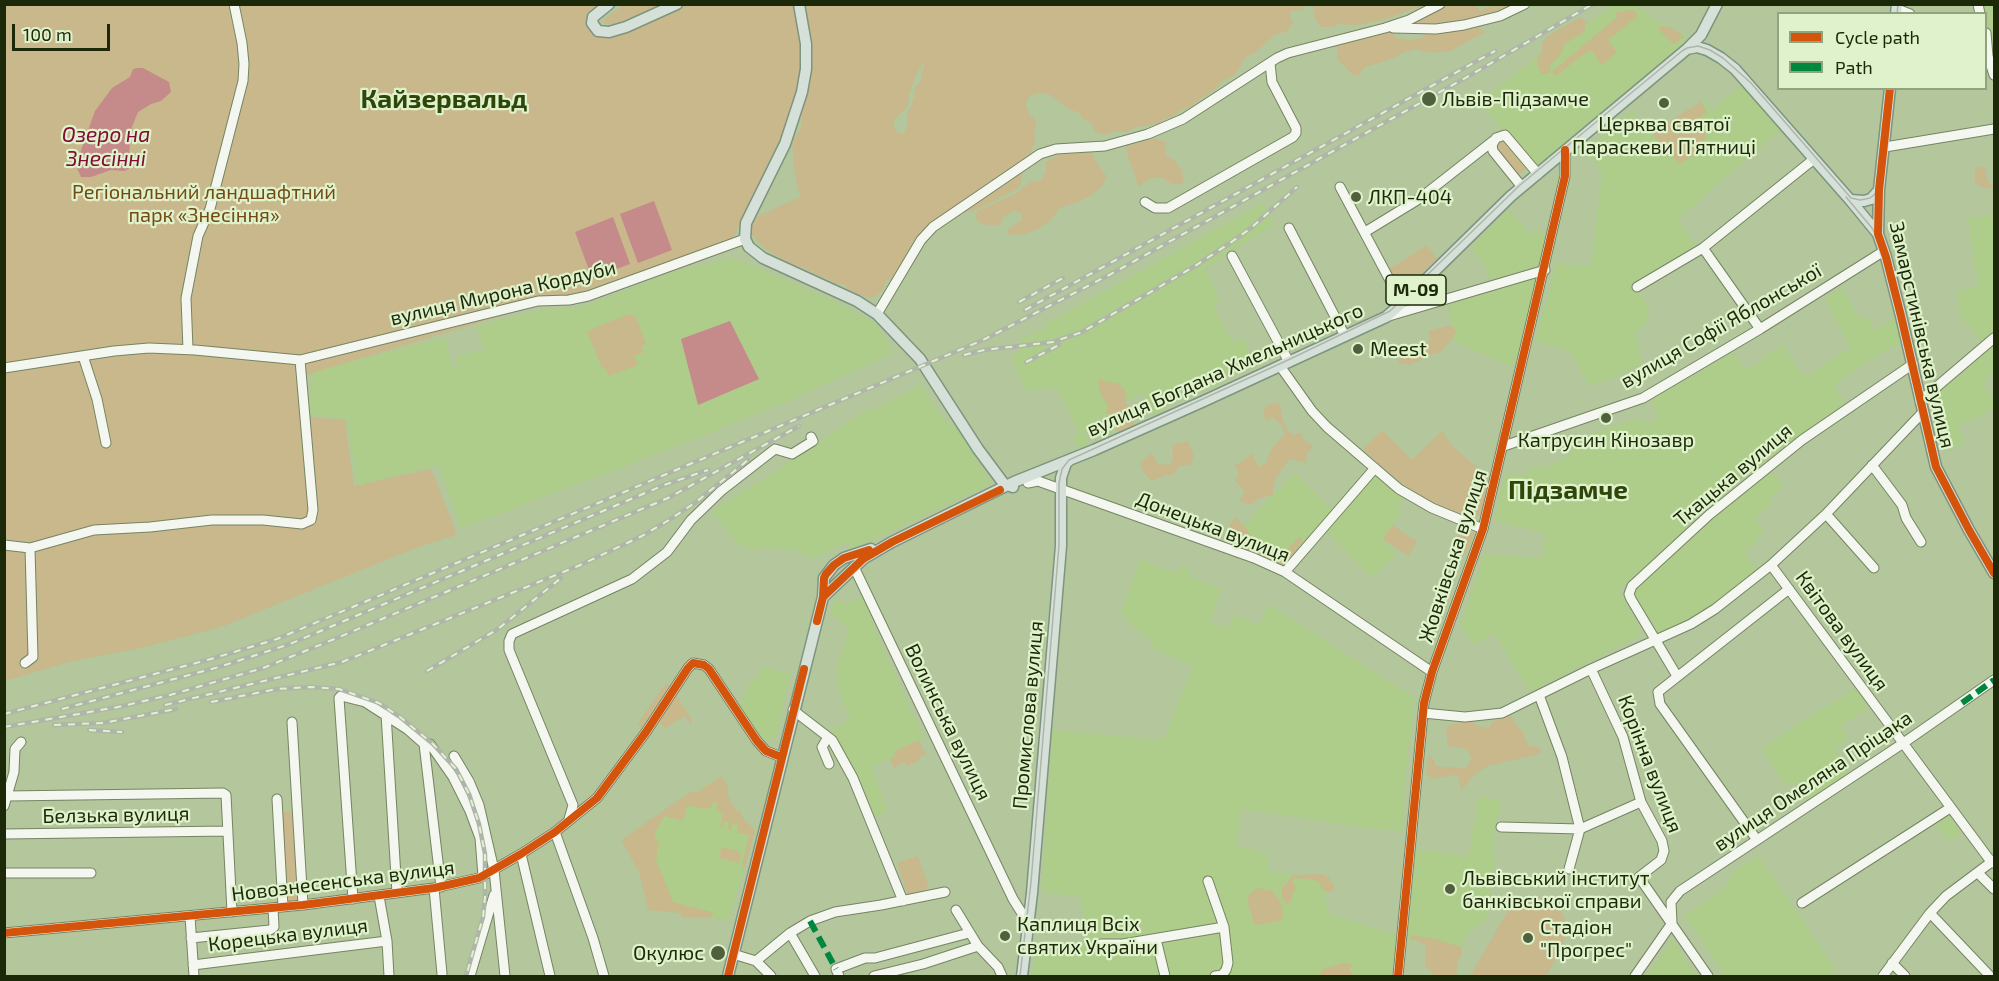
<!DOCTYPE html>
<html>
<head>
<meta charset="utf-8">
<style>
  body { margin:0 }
  #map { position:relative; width:1999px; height:981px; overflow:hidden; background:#b3c69c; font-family:"Exo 2",sans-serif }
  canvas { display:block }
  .frame { position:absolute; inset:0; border:6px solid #1c2909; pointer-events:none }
  .legend { position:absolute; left:1777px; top:12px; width:210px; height:78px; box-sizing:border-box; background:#dff2cc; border:2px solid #91a27e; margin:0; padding:8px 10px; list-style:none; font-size:18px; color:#1c2909 }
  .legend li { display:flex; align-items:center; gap:12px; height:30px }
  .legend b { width:30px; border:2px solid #91a27e }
  .scale { position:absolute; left:12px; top:24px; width:98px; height:27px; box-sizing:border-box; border:3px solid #1c2909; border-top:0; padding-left:8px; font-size:18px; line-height:21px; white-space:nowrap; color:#1c2909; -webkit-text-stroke:4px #dff2cc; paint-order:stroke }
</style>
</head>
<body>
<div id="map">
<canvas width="1999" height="981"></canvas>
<div class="frame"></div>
<ul class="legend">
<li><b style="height:8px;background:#d4540c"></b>Cycle path</li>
<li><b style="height:8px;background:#00873e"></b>Path</li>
</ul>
<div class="scale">100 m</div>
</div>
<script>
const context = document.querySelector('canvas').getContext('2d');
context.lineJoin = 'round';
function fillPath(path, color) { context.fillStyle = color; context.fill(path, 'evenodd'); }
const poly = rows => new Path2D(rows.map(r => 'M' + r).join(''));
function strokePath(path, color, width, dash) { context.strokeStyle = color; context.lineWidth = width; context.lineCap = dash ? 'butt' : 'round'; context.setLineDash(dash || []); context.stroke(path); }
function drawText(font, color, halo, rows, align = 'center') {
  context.font = font + ' "Exo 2",sans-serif'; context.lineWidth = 4.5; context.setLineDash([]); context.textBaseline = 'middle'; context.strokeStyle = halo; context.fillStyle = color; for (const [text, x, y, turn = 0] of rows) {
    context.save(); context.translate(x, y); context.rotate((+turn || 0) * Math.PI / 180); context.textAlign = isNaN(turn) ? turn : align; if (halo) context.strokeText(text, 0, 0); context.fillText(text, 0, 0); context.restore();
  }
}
fillPath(poly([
  [1615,5,1636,5,1655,20,1670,25,1690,40,1536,168,1479,103,1532,61],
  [1982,5,1994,5,1994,40,1991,41,1986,14,1984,13],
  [1742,84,1783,128,1746,161,1720,181,1678,220,1696,246,1635,282,1646,303,1650,322,1636,331,1642,364,1610,379,1590,386,1569,350,1535,342,1556,264,1591,266,1602,172,1586,151,1632,111,1651,133,1704,100,1713,110],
  [1263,203,1274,224,1205,269,1220,300,1213,305,1232,342,1243,338,1256,364,1237,372,1236,371,1231,373,1230,371,1218,376,1221,384,1199,392,1195,384,1161,400,1165,410,1154,415,1143,393,1125,402,1135,424,1109,435,1100,416,1095,418,1098,425,1084,431,1089,444,1079,448,1073,438,1079,433,1057,388,1027,391,1011,359,1023,346,1020,339,1045,329,1044,325],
  [1508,210,1527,231,1546,233,1538,266,1490,280,1487,270,1471,246],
  [1994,215,1994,331,1981,343,1961,317,1956,291,1978,287,1968,218],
  [734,258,834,301,876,323,893,353,791,400,662,452,461,528,439,465,357,485,347,420,310,414,311,372,446,337,452,368,459,365,456,356,484,350,476,326,549,308,576,307,590,304,679,270],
  [1537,276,1514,367,1455,342,1448,305],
  [1843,288,1858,318,1867,317,1874,330,1895,317,1902,344,1886,350,1834,385,1846,404,1714,497,1684,521,1687,527,1683,532,1620,589,1623,599,1641,630,1639,636,1530,692,1494,633,1473,645,1461,625,1484,554,1542,558,1545,533,1494,521,1504,476,1508,473,1524,476,1531,468,1552,465,1570,455,1573,440,1634,419,1643,419,1647,424,1657,416,1650,399,1695,375,1733,352,1746,370,1765,358,1764,356,1783,345,1800,371,1806,376,1850,348,1825,298],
  [1994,346,1994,370,1992,369,1984,385,1994,402,1994,408,1976,420,1974,417,1958,426,1965,443,1950,451,1935,396],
  [921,385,948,426,953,423,992,483,859,546,851,548,847,542,813,559,797,551,759,547,757,551,738,544,711,511,775,472,867,409,869,412],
  [1771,471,1784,485,1769,498,1772,504,1754,517,1765,530,1745,554,1758,571,1705,612,1676,629,1658,635,1633,595,1635,588,1698,529],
  [1295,472,1333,510,1284,567,1227,543],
  [1376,473,1404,498,1397,507,1402,512,1383,539,1396,555,1371,578,1325,530],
  [1140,560,1178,573,1181,566,1190,569,1188,576,1221,589,1210,622,1229,628,1233,615,1259,625,1268,604,1415,698,1406,771,1402,831,1366,828,1242,809,1236,846,1267,853,1270,872,1323,878,1328,914,1397,935,1391,976,1032,976,1035,949,1047,948,1053,942,1086,942,1081,897,1042,892,1052,730,1163,740,1193,666,1151,647,1153,642,1131,624,1121,611],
  [863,596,872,618,871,620,911,711,925,737,894,752,896,756,871,767,888,811,872,818,855,777,831,728,851,721,837,685,837,666,849,630,836,617,829,613,836,598,844,604,855,601],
  [764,665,770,669,790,673,776,738,766,741,750,721,740,705,752,679,756,678],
  [1856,688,1869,707,1841,726,1849,738,1843,741,1844,744,1835,749,1850,774,1811,802,1799,782,1790,786,1783,782,1762,749,1796,725],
  [722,776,729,789,726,792,737,812,740,811,743,818,755,830,729,920,710,918,681,917,681,913,648,910,639,872,621,840,691,792,697,792],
  [1479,796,1501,801,1492,851,1495,859,1487,920,1466,935,1463,947,1405,941,1413,849,1469,856],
  [1947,812,1961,833,1949,841,1946,836,1944,837,1934,820],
  [1758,855,1836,969,1827,976,1726,976,1684,916,1724,888,1723,886,1732,880,1729,875],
  [1673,939,1696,976,1651,976,1648,973]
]), '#aecc8a');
fillPath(poly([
  [4,5,604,5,593,30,648,20,683,5,797,5,804,59,796,112,732,240,653,270,306,375,309,417,345,420,354,486,431,469,454,526,456,535,416,548,221,627,141,648,69,662,5,681],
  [624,5,662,5,614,24,604,24,604,19],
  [804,5,1304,5,1304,10,1291,11,1290,17,1293,22,1290,27,1286,32,1275,34,1256,52,1247,56,1234,76,1225,79,1215,89,1191,106,1179,111,1174,116,1164,119,1160,123,1137,127,1127,132,1113,132,1105,135,1095,132,1091,123,1083,119,1078,112,1069,109,1049,94,1037,93,1028,97,1026,106,1029,113,1037,122,1034,133,1035,141,1022,174,1021,183,1017,189,978,209,957,214,920,235,913,241,896,274,886,281,881,292,875,297,868,298,850,290,843,284,834,283,824,277,814,274,805,268,791,264,765,249,752,235,751,226,754,218,800,197,794,168,792,140,800,130,802,119,800,109],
  [923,62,924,64,921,80,915,88,914,99,907,115,907,126,904,134,898,134,894,128,894,120,908,106,909,95,916,75],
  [1313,5,1313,4,1425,5,1383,20,1356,25,1340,24,1330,27,1320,27,1315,18],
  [1449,5,1476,5,1480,11,1494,5,1513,5,1481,16,1446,23,1415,23,1414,19],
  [1633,9,1638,16,1608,40,1617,52,1602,65,1592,51,1587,52,1555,76,1552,72,1617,17,1615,13],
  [1581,17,1586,23,1584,32,1563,45,1562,53,1550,65,1550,73,1542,74,1538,67,1537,59,1542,52,1542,44,1546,37],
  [1476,26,1485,32,1450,51,1431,53,1416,49,1405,52,1387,61,1364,67,1358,76,1353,75,1337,59,1337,43,1379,32,1391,31,1396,38,1409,40,1422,38,1426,34],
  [1661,26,1670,27,1684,37,1674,44,1659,30],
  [1700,102,1707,112,1699,119,1706,135,1699,151,1680,164,1651,133],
  [1154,138,1166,142,1165,154,1174,160,1182,170,1184,184,1172,184,1162,177,1148,179,1139,187,1125,147],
  [1503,138,1528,167,1518,175,1493,147],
  [1092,152,1094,159,1107,177,1102,186,1093,194,1079,202,1061,207,1049,222,1036,230,1025,234,1008,235,1007,230,1022,220,1022,213,1013,211,1003,217,1000,226,981,224,976,219,977,211,1015,194,1029,183,1042,180,1046,171,1046,162,1058,155],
  [1980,166,1985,168,1988,183,1994,185,1994,188,1983,188,1976,184,1974,178,1975,170],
  [1427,245,1437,259,1401,292,1389,269],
  [629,314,636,317,646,344,641,346,644,352,634,356,638,365,609,376,605,368,602,368,587,331],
  [1451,325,1456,331,1453,338,1439,353,1425,356,1419,361,1408,365,1398,363,1400,359,1430,340,1430,336,1428,331],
  [1101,379,1106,382,1117,383,1125,390,1126,403,1131,408,1135,418,1132,428,1123,432,1117,431,1115,426,1114,417,1110,414,1105,414,1108,409,1107,404,1101,394,1098,383],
  [1278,403,1281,408,1282,418,1287,430,1293,435,1301,433,1304,440,1313,446,1307,454,1306,463,1289,459,1275,479,1273,495,1260,498,1250,505,1239,501,1245,492,1235,480,1239,474,1235,465,1245,460,1251,453,1259,467,1266,463,1272,448,1285,434,1283,427,1273,417,1266,421,1263,411,1269,404],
  [1382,430,1412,460,1442,431,1453,447,1478,468,1489,479,1483,514,1469,518,1429,501,1393,477,1363,449],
  [1188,441,1194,456,1190,466,1179,466,1173,475,1165,475,1152,481,1143,472,1140,463,1152,453,1158,464,1170,465,1173,456,1172,445],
  [1235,517,1247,529,1251,540,1261,545,1280,558,1297,539,1301,537,1303,540,1284,566,1238,547,1235,540,1237,531,1229,527],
  [1392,525,1417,542,1408,556,1383,539],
  [1461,527,1474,533,1466,554,1453,547],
  [666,683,670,686,641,728,637,725],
  [676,695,692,720,691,724,685,716,665,728,659,721],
  [1511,716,1517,727,1522,730,1528,746,1537,747,1542,751,1535,755,1488,766,1476,773,1461,790,1458,776,1451,775,1433,779,1425,773,1429,756,1433,758,1435,765,1442,767,1466,768,1472,757,1466,749,1448,746,1446,727,1464,721,1471,721,1478,726,1489,728,1493,721],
  [918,740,926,754,919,757,920,760,907,766,905,762,894,768,890,759,896,756,894,752],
  [722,776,729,789,726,792,737,812,740,811,743,818,755,830,745,867,742,866,749,835,737,832,738,824,733,823,731,830,728,829,729,822,724,821,722,828,720,826,723,814,716,810,718,804,713,802,710,808,703,809,687,805,683,821,664,816,656,831,654,840,659,841,656,860,673,902,714,913,710,918,681,917,681,913,648,910,639,872,621,840,691,792,697,792],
  [296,811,302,903,284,905,279,812],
  [722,847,741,852,739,863,719,858],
  [918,856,929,888,908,895,897,863],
  [1320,874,1329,877,1335,888,1334,891,1329,892,1321,889,1320,882,1314,880,1297,878,1293,879,1293,884,1296,887,1293,892,1291,901,1287,904,1282,899,1282,888,1288,883,1289,879,1294,875],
  [1258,888,1272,891,1281,903,1283,913,1281,920,1258,925,1254,923,1247,899,1250,894],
  [1533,897,1549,899,1559,908,1564,917,1567,930,1563,946,1546,976,1470,976,1512,904,1522,898],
  [1410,935,1435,939,1461,947,1462,953,1458,961,1456,976,1436,976,1425,966,1425,945,1415,940,1409,940],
  [1343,963,1352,964,1349,970,1355,976,1320,976,1323,969]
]), '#c8b88b');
fillPath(poly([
  [138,68,143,68,169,82,171,92,161,101,151,104,138,112,130,132,129,169,124,171,111,170,91,177,81,177,77,168,78,159,95,111,112,88,130,77,133,69],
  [654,201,672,250,638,263,620,214],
  [613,217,630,264,592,278,575,232],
  [730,321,759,379,698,405,681,339]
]), '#c58a8a');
const minor = poly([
  [1978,4,1980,14],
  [1897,9,1910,14],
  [1393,28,1436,29,1464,25,1500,16,1525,4],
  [1986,33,1988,56],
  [1986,54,1988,56,1994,75],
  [1885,147,1994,129],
  [1340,187,1402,303],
  [1522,187,1493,151,1492,145,1496,138,1505,135,1538,174],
  [1145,202,1155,208,1168,208,1293,137,1296,133,1296,128,1272,82,1270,63],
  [1289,228,1345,336],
  [1365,232,1419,199,1493,141],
  [1703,248,1760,329],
  [1232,256,1289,362],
  [1637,287,1703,248,1814,159],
  [877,314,921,240,933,227,1040,154,1056,149,1105,146,1148,134,1183,119,1277,58,1288,53,1385,28,1409,20,1440,4],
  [1389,316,1545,270],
  [188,349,186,298,198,236,210,209,243,81,244,64,242,43,234,4],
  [83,356,97,399,106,443],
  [1280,366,1312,411,1327,427,1399,489,1432,508,1483,529],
  [4,368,114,351,149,348,195,350,300,360,538,301,569,300,588,296,745,239],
  [1920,401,1994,338],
  [1504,446,1643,398,1760,329,1884,251],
  [1872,465,1902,505,1906,518,1921,542],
  [1028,483,1038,481,1254,558,1285,572,1432,672],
  [1826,514,1874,568],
  [4,545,30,548,94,530,150,527,212,520,263,520,302,524,311,520,313,510,300,360],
  [1771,565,1992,863],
  [854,567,1013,899,1028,923],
  [1285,572,1375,468],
  [25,663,33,657,30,548],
  [1591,669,1623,737,1641,802,1662,841,1664,851,1661,860,1639,877,1708,976],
  [1677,676,1631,599,1629,594,1632,586,1709,515,1802,440,1913,364],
  [1539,695,1562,757,1580,829,1569,869],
  [793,710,832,740,853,778,903,901],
  [1423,713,1465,717,1502,713,1591,669,1691,624,1715,609,1771,565,1826,514,1923,412],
  [386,714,397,893],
  [292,722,303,905],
  [828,737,822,747,829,764],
  [424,744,441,887],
  [454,756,469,781,479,805,494,870,505,976],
  [7,796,223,793,226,795,232,912],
  [277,799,283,907],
  [4,806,14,772,15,749,21,742],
  [569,819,573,805,509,650,509,641,512,634,632,579,667,552,691,520,721,491,775,449,792,454,813,441,811,437],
  [1501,827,1580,829,1641,802],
  [555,832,593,938,604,976],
  [4,834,228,831],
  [1757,840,1660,704,1658,692,1789,589],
  [521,854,550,976],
  [4,873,91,873],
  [1978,873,1994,889],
  [1208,881,1224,927,1228,963,1226,970,1222,975,1215,976],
  [434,888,442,974],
  [379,896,387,941,389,976],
  [353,899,339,698,341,696,365,702,407,729,424,744,430,744,453,777,470,811,480,838,483,876],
  [1802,903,1950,808],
  [956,910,978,946,998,967,1002,976],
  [1930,913,1990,976],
  [190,916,194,976],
  [1672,923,1671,902,1680,891,1902,744,1994,680],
  [4,933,303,905,434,888,479,878,521,854,555,832,597,798,646,732,688,668,693,663,704,665,709,669,757,741,766,751,781,757],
  [790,933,815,976],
  [191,938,270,930,274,927,273,908],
  [1156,939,1165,976],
  [1101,944,1123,944,1224,927],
  [733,954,756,961,771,976],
  [756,961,790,933,810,921,835,912,881,905,945,892],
  [1892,963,1905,976],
  [193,965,387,941],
  [470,976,494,895],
  [839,976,836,969,865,958,875,958,969,933],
  [874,976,923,964,978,946],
  [1398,976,1424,703,1432,672,1483,529,1565,176,1565,150],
  [1635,976,1672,923],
  [1883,976,1930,913,1946,896,1994,860]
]);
const major = poly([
  [609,4,593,17,592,23,598,31,609,32,626,27,677,4],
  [799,4,806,44,806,69,802,92,785,144,746,223,745,239,749,247,763,258,857,301,877,314,920,359,978,449,1004,484,1013,487],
  [1896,14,1897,4],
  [1687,49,1697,47,1707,50,1721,58,1735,69,1851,201,1878,234],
  [1890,88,1879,190,1878,234,1886,257,1901,316,1936,467,1969,530,1994,573],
  [1850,200,1864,201,1871,199,1879,190],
  [823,597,863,559,892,542,1014,482,1094,450,1204,401,1386,317,1402,303,1511,196,1687,49,1701,35,1717,4],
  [728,976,823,597,824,578,834,565,844,558,871,549],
  [1022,976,1032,893,1061,546,1061,478,1066,463,1071,459]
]);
strokePath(minor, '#758462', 11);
strokePath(major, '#7d947e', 13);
strokePath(minor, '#f4f6f0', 9);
strokePath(major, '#d5e0d9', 10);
strokePath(poly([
  [1897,14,1898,4],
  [1889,88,1878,198,1877,233,1904,334,1933,462,1944,487,1994,575],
  [1846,197,1872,228,1877,237],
  [1020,976,1031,882,1059,545,1059,483,1062,469,1069,460,1288,360,1390,311,1520,185,1682,51,1687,48,1698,46,1710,50,1723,58,1751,83,1851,198,1860,200,1870,198,1875,194,1879,184]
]), '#b0b5aa', 1.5);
const rail = poly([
  [1019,302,1063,278],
  [1025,310,1495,51],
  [964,355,984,350,1053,342,1082,332,1195,266,1230,243,1251,228,1297,187],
  [1026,362,1059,345],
  [427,671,498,629,561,578],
  [211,702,277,689,311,687,339,689,379,703,400,717,433,744,456,769,469,794,479,824,485,854,485,897,483,917,466,976],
  [165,705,342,662,578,566,642,536,669,520,696,502,748,460],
  [62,709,219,667,290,644,664,485,708,470],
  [4,714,211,659,277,639,983,340,1111,274,1467,77,1593,4],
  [54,725,103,723,176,709],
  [4,727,118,707,170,695,263,668,337,638,668,498,799,426],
  [89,730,122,732]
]);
strokePath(rail, '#b0b5aa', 4.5);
strokePath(rail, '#dff2cc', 2, [7]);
strokePath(poly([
  [1962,703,1994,680],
  [810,921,836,969]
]), '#00873e', 6, [12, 6]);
strokePath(poly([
  [1890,88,1879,190,1878,234,1886,257,1901,316,1936,467,1969,530,1994,573],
  [823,597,863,559,892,542,1000,490],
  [817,621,823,597,824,578,826,574,834,565,844,558,869,550],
  [4,933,303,905,434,888,479,878,521,854,555,832,597,798,646,732,688,668,693,663,704,665,709,669,757,741,766,751,781,757],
  [728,976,804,669],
  [1398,976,1424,703,1432,672,1483,529,1565,176,1565,150]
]), '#d4540c', 8);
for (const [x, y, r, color] of [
  [1429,99,8,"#51603c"],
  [1664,103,6,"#51603c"],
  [1356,197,6,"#51603c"],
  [1358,349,6,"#51603c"],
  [1606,418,6,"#51603c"],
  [1450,889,6,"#51603c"],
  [1005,936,6,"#51603c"],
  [1528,938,6,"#51603c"],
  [718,953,8,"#51603c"]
]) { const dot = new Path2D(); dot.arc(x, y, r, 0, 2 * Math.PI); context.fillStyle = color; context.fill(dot); strokePath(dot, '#dff2cc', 2); }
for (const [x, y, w] of [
  [1416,290,60]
]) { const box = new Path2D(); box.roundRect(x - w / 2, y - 15, w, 30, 4.5); context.fillStyle = '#dff2cc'; context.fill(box); strokePath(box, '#1c2909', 1.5); }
drawText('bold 18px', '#1c2909', null, [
  ["М-09",1416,290]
]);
drawText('20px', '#1c2909', '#dff2cc', [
  ["Львів-Підзамче",1442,99],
  ["Церква святої",1664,124,"center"],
  ["Параскеви П'ятниці",1664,147,"center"],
  ["ЛКП-404",1368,197],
  ["Meest",1370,349],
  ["Катрусин Кінозавр",1606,440,"center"],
  ["Львівський інститут",1462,878],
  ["банківської справи",1462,901],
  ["Каплиця Всіх",1017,924],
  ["святих України",1017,947],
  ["Стадіон",1540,927],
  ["\"Прогрес\"",1540,950],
  ["Окулюс",704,953,"right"]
], 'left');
drawText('20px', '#744a13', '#dff2cc', [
  ["Регіональний ландшафтний",204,192],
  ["парк «Знесіння»",204,215]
]);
drawText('20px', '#1c2909', '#dff2cc', [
  ["вулиця Мирона Кордуби",503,293,-13],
  ["вулиця Софії Яблонської",1721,326,-30],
  ["Замарстинівська вулиця",1922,335,77],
  ["вулиця Богдана Хмельницького",1225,370,-24],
  ["Ткацька вулиця",1733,475,-40],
  ["Донецька вулиця",1213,527,21],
  ["Жовківська вулиця",1453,556,-72],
  ["Квітова вулиця",1842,631,54],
  ["Промислова вулиця",1028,715,-85],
  ["Волинська вулиця",948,722,64],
  ["Корінна вулиця",1650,764,69],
  ["вулиця Омеляна Пріцака",1813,781,-34],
  ["Белзька вулиця",116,815,-1],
  ["Новознесенська вулиця",343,881,-7],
  ["Корецька вулиця",288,935,-7]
]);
drawText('italic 21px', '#800d35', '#dff2cc', [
  ["Озеро на",106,135],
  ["Знесінні",106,159]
]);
drawText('bold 26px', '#2f460b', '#dff2cc', [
  ["Кайзервальд",444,99],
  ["Підзамче",1568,490]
]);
</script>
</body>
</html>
